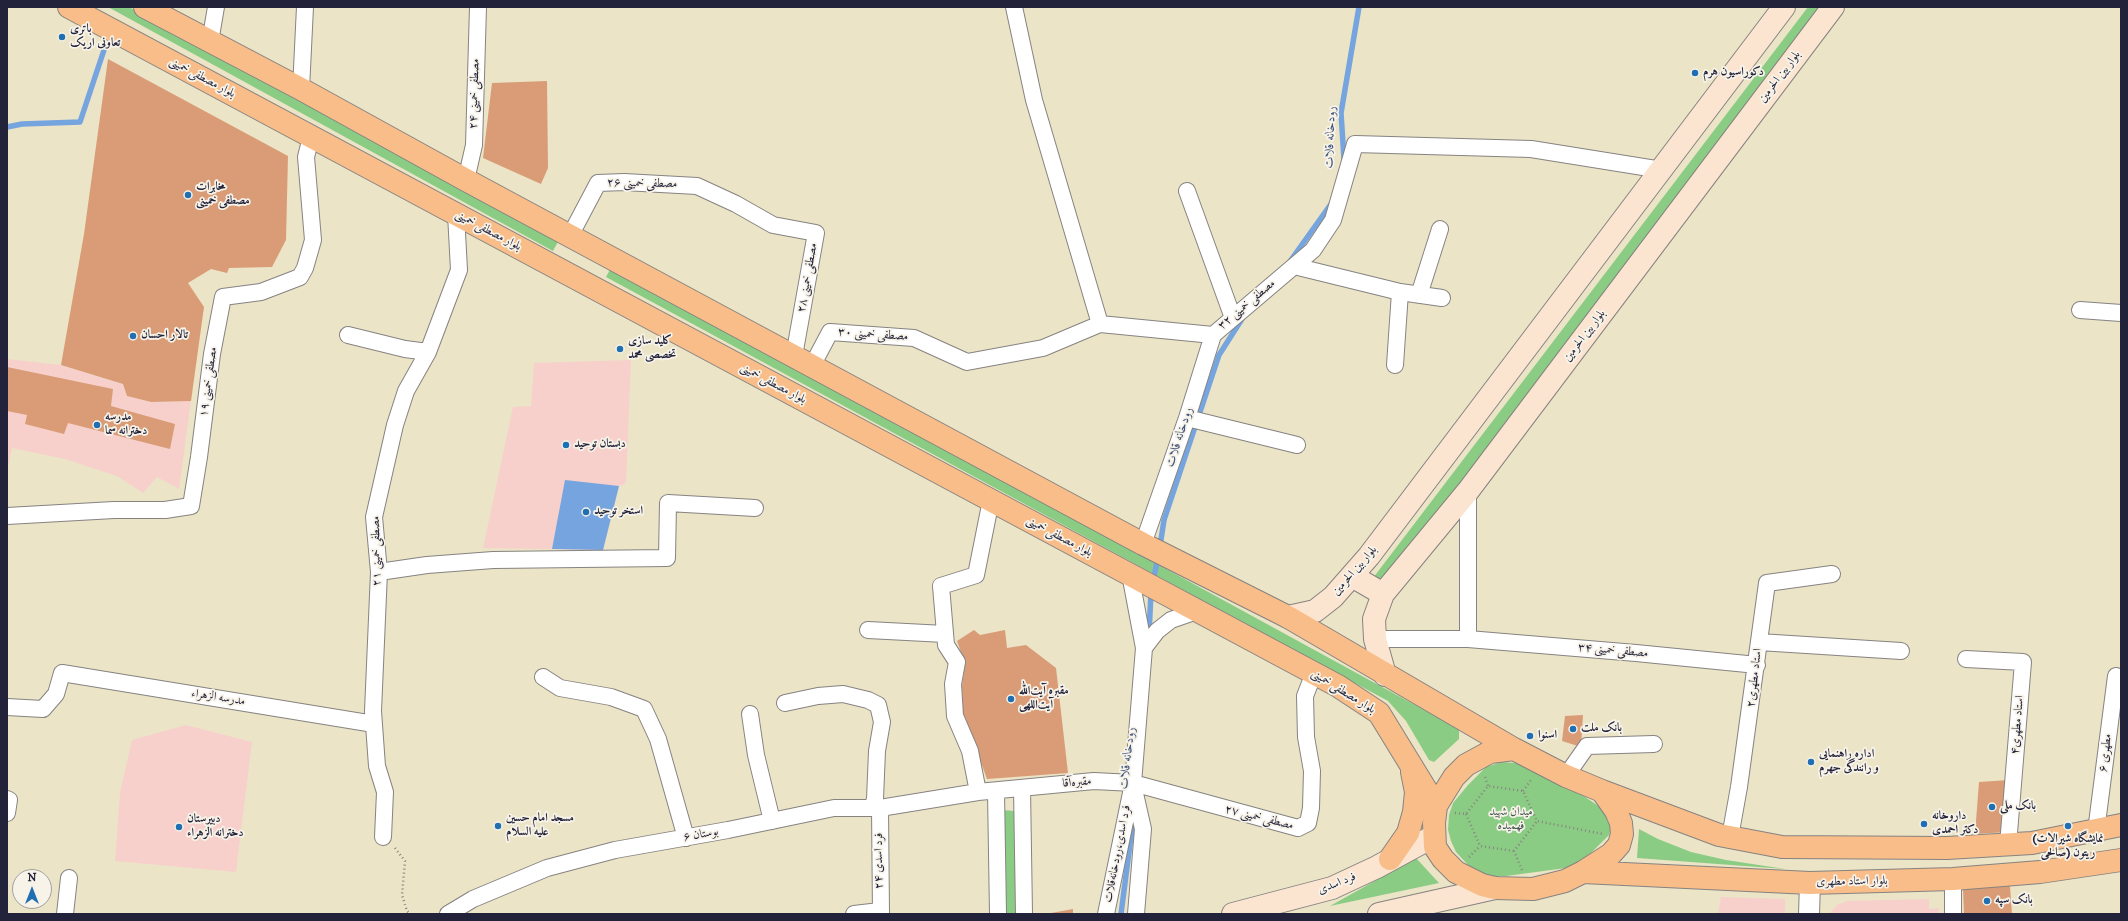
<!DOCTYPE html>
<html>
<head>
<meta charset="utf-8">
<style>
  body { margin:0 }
  #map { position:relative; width:2128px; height:921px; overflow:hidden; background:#ebe4c7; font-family:"IM FELL DW Pica",serif }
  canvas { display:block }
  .frame { position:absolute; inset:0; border:8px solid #22223b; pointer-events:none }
  .north { position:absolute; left:12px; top:869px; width:40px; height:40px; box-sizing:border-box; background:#f7f3e8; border:1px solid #a29fa3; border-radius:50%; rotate:0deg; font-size:11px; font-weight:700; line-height:16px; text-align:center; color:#22223b }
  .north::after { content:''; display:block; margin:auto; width:14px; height:18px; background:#1f6fb2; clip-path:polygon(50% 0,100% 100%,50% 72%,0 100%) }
</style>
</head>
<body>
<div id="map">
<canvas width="2128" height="921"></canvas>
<div class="frame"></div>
<div class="north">N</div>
</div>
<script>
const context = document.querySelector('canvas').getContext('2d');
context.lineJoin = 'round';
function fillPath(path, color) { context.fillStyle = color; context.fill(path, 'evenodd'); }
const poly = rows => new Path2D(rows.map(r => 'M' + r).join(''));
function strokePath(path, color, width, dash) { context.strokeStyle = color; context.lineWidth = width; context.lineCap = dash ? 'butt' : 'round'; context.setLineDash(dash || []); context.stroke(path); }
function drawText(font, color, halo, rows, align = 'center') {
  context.font = font + ' "IM FELL DW Pica",Amiri,serif'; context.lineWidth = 3.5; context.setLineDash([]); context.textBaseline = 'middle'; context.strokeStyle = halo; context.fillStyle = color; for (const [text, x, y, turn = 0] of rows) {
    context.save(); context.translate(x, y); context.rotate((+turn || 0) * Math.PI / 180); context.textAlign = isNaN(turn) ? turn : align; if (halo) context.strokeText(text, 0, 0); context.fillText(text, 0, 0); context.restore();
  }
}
fillPath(poly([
  [7,359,61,365,123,384,127,396,151,402,191,401,179,489,157,477,143,493,117,476,65,459,12,448,7,471],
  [631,360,626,483,619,486,603,550,483,548,513,407,531,406,534,363],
  [186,725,252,742,236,872,115,861,120,793,132,740],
  [1721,897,1785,899,1785,914,1718,914],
  [1929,899,1929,909,1939,908,1938,914,1829,914,1837,905,1847,901]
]), '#f7d0cc');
fillPath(poly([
  [108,7,129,7,559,240,553,251],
  [1808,7,1824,7,1585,328,1381,585,1373,578],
  [612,266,1459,729,1459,739,1434,762,1429,760,1406,721,1388,701,606,277],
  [1501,762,1517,763,1573,789,1600,807,1610,818,1612,826,1609,835,1586,858,1566,868,1506,876,1490,876,1469,866,1456,852,1451,841,1448,830,1449,815,1453,803,1468,785,1486,767],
  [1003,810,1014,811,1016,914,1004,914],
  [1639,829,1658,839,1691,852,1726,860,1785,869,1637,858],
  [1416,858,1439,883,1330,906]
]), '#8bcc84');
fillPath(poly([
  [565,480,619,486,603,550,552,549]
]), '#75a4df');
strokePath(poly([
  [7,127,22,124,80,122,105,47],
  [1344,159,1341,113,1359,7],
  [1291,260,1331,204],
  [1160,546,1164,520,1219,355,1242,319],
  [1153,582,1158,557],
  [1149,635,1151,592],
  [1121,914,1133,821]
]), '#75a4df', 5.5);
fillPath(poly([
  [108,59,288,156,286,240,272,267,229,268,227,273,211,269,188,283,204,307,191,401,151,402,127,396,123,384,61,365,84,234],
  [547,81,548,168,541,184,483,158,492,83],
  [7,367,113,389,111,406,175,424,170,449,68,423,64,434,25,424,27,415,7,411],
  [974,630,980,635,1005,630,1007,648,1026,645,1056,668,1068,773,987,779,963,713,962,686,965,664,957,641],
  [1583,715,1581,747,1562,741,1565,716],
  [2009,780,2007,832,1975,834,1979,782],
  [2010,886,2012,914,1964,914,1963,889],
  [1073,909,1073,914,1051,914,1051,913]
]), '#d99c77');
const minor = poly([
  [1014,7,1034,100,1100,324],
  [210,42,216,7],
  [301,89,305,7],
  [466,180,474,145,478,7],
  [1187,191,1233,318],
  [570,236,598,183,624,182,697,186,736,204,773,225,816,233,794,356],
  [1294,266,1400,292,1442,298],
  [1419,295,1440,229],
  [2080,310,2121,313],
  [348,335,405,349,428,352],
  [1395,365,1400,292],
  [812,366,830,332,914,338,967,362,1043,348,1100,324,1213,335],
  [1187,418,1297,445],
  [1468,491,1468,639],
  [7,516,114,510,165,510,191,506,199,457,212,354,223,297,261,292,300,277,305,268,313,240,306,157,311,137],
  [1143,544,1187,418,1213,335,1313,250,1333,220,1355,144,1531,149,1662,170],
  [379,572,427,565,493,560,667,558,668,503,755,508],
  [868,630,945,634],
  [1375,639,1468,639,1636,653,1757,665],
  [1759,642,1901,651],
  [1144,648,1157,631,1171,620,1197,611],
  [1966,659,2023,662,2008,845],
  [543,677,560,688,611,697,644,709,658,739,686,838],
  [785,703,818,696,843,694,868,700,878,705,882,722,877,751,875,799,872,808],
  [7,707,43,709,56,694,62,673,374,724],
  [750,714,756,755,772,821],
  [1566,776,1587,746,1654,744],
  [1022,788,1024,914],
  [1134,789,1143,829,1136,914],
  [978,792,970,751,955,716,953,684,957,662,946,645,941,586,976,575,991,500],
  [996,792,998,914],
  [7,799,9,800,7,813],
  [880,808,881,914],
  [2096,831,2116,676],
  [383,837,385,792,377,766,373,711,379,572,374,517,395,425,406,391,428,352,459,270,456,214],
  [1730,837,1739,787,1767,583,1832,574],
  [65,914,69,878],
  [448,914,473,899,547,868,615,850,728,830,834,808,880,808,978,792,1094,781,1133,783,1298,828,1308,823,1311,808,1312,771,1306,737,1305,696,1314,673],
  [854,914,880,911],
  [1106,914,1133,783,1144,648,1130,574],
  [1953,914,1953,879]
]);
const tertiary = poly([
  [1809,914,1810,883]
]);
const secondary = poly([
  [1352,576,1383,594],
  [1288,617,1315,611,1333,597,1369,556,1784,7],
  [1385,675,1375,639,1374,619,1383,594,1468,491,1833,7],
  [1233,914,1332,888,1377,867,1434,836],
  [1379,914,1495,888]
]);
const primary = poly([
  [69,7,1338,686,1379,713,1436,806],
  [145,7,301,89,466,180,1143,544,1288,617,1514,749,1566,776,1602,791,1616,811,1621,823,1622,834,1619,845,1611,854,1583,872,1565,881,1533,889,1495,888,1482,885,1456,872,1443,859,1435,847,1434,823,1436,806,1454,777,1466,765,1490,752,1514,749],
  [1602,791,1719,835,1782,847,1947,848,2032,843,2121,825],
  [1390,859,1408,833,1414,812,1416,792,1412,772],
  [1583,872,1810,883,1953,879,2040,872,2121,860]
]);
strokePath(minor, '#868381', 18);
strokePath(tertiary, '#868381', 22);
strokePath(secondary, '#868381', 24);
strokePath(primary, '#868381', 24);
strokePath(poly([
  [1485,777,1488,786],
  [1523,791,1531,780],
  [1455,813,1466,814,1488,786,1523,791,1537,821,1603,834],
  [1466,814,1480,846,1514,851],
  [395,848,405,861,402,895,407,911,410,914],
  [1469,857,1480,846],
  [1522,870,1514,851,1537,821]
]), '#868381', 2.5, [1, 3]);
strokePath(minor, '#fff', 16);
strokePath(tertiary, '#fff', 20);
strokePath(secondary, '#fce5d0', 22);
strokePath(primary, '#f8bd89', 22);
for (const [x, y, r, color] of [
  [62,37,4,"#1f6fb2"],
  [1695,73,4,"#1f6fb2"],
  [188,195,4,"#1f6fb2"],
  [133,336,4,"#1f6fb2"],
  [620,349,4,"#1f6fb2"],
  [97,425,4,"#1f6fb2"],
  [566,445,4,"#1f6fb2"],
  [586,512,4,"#1f6fb2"],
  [1011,699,4,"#1f6fb2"],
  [1573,729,4,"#1f6fb2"],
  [1530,736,4,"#1f6fb2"],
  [1811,762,4,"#1f6fb2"],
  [1992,807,4,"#1f6fb2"],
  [1924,824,4,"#1f6fb2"],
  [498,826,4,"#1f6fb2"],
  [2068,826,4,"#1f6fb2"],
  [179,827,4,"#1f6fb2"],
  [1987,901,4,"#1f6fb2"]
]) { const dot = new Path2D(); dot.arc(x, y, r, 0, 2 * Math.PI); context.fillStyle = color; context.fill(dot); strokePath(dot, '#f7f3e8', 1.5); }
drawText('bold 12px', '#22223b', '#f7f3e8', [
  ["باتری",70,30],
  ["تعاونی اریک",70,44],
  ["دکوراسیون هرم",1703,73],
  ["مخابرات",196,188],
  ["مصطفی خمینی",196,202],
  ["تالار احسان",141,336],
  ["کلید سازی",628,342],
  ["تخصصی محمد",628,356],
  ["مدرسه",105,418],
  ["دخترانه سما",105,432],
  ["دبستان توحید",574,445],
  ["استخر توحید",594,512],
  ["مقبره آیت‌الله",1019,692],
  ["آیت‌اللهی",1019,706],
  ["بانک ملت",1581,729],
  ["اسنوا",1538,736],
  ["اداره راهنمایی",1819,755],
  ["و رانندگی جهرم",1819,769],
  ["بانک ملی",2000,807],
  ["داروخانه",1932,817],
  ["دکتر احمدی",1932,831],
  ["مسجد امام حسین",506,819],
  ["علیه السلام",506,833],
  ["دبیرستان",187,820],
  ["دخترانه الزهراء",187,834],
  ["(نمایشگاه شیرالات",2068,840,"center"],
  ["ریتون (صالحی",2068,854,"center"],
  ["بانک سپه",1995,901]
], 'left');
drawText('12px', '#22223b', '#f7f3e8', [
  ["بلوار بین الحرمین",1780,77,-53],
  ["بلوار مصطفی خمینی",202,78,28],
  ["مصطفی خمینی ۲۴",475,94,-88],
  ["مصطفی خمینی ۲۶",642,184,1],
  ["بلوار مصطفی خمینی",488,231,28],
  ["مصطفی خمینی ۲۸",808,278,-80],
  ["مصطفی خمینی ۳۲",1247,305,-40],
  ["مصطفی خمینی ۳۰",873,335,4],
  ["بلوار بین الحرمین",1585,336,-53],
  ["مصطفی خمینی ۱۹",209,382,-82],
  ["بلوار مصطفی خمینی",773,384,28],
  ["بلوار مصطفی خمینی",1059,537,28],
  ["مصطفی خمینی ۲۱",377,551,-91],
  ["بلوار بین الحرمین",1355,571,-49],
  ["مصطفی خمینی ۳۴",1613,651,5],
  ["استاد مطهری۲",1755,678,-83],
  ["بلوار مصطفی خمینی",1343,692,32],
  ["مدرسه الزهراء",218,698,9],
  ["استاد مطهری۴",2018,725,-85],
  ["مطهری ۶",2106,753,-83],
  ["مقبره‌آقا",1077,783,-5],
  ["مصطفی خمینی ۲۷",1259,818,14],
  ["بوستان ۶",701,835,-10],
  ["فرد اسدی،رودخانه‌قلات",1118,854,-79],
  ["فرد اسدی ۲۴",880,861,-90],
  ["بلوار استاد مطهری",1852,882,-1],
  ["فرد اسدی",1337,884,-22]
]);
drawText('12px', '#425551', '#f7f3e8', [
  ["میدان شهید",1511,813],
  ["فهمیده",1511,827]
]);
drawText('italic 13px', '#43567d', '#f7f3e8', [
  ["رودخانه قلات",1331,137,-88],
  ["رودخانه قلات",1180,437,-72],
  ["رودخانه قلات",1128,758,-83]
]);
</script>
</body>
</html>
